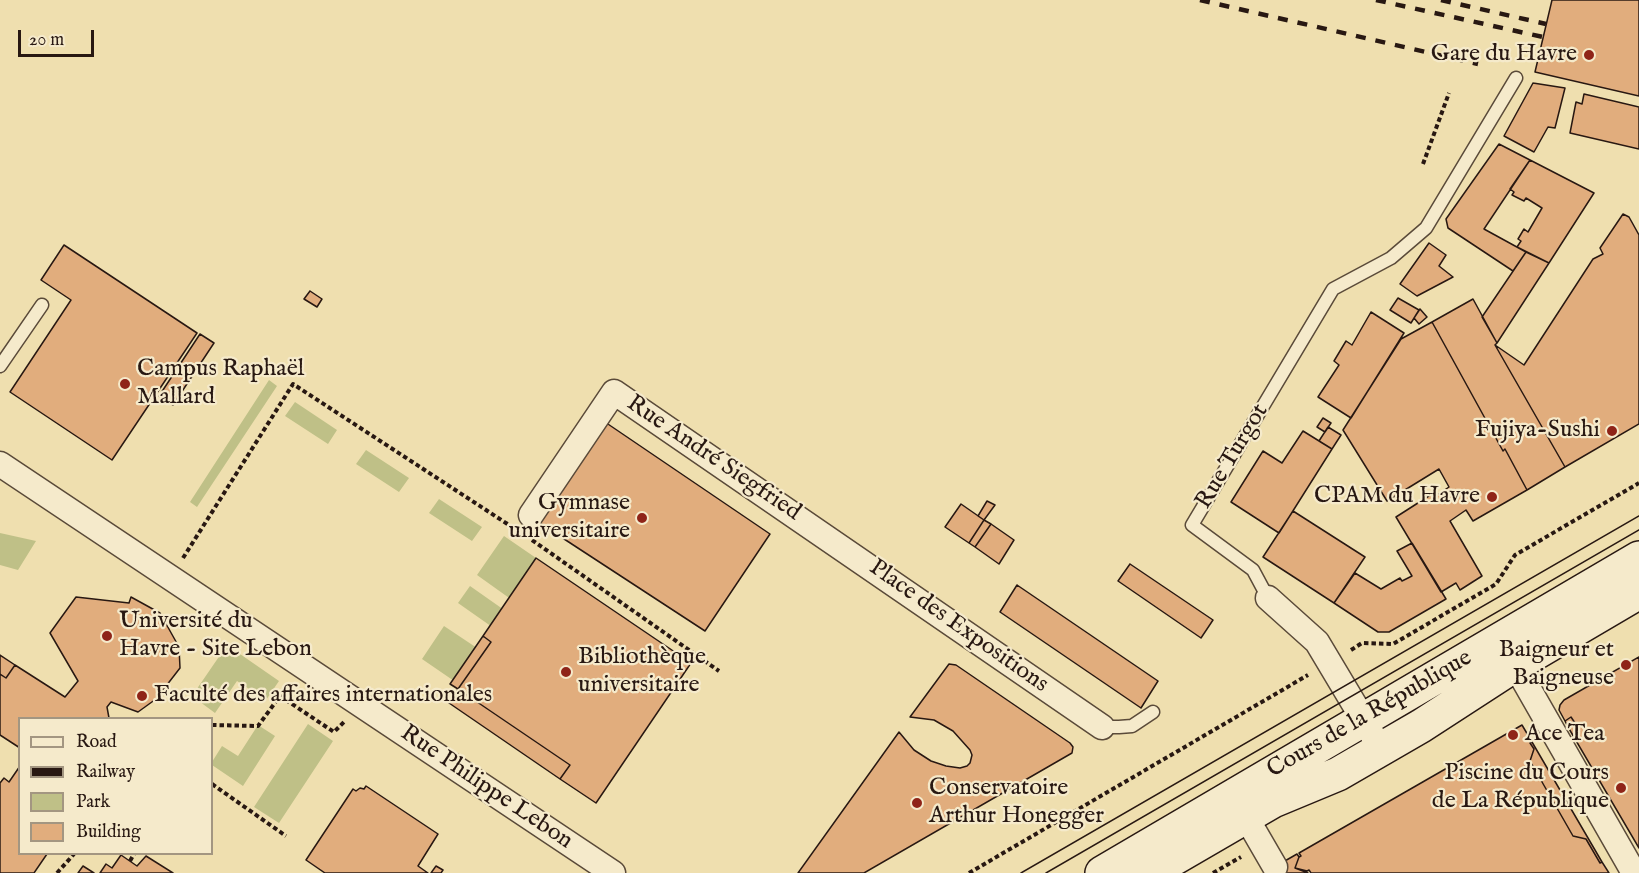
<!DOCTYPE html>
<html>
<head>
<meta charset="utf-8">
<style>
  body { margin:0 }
  #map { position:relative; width:1639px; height:873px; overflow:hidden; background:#efdfaf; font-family:"IM FELL English",serif }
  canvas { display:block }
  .legend { position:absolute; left:18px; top:717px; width:195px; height:138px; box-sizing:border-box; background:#f5eacb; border:2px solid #a39681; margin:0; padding:8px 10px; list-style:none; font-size:18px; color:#281812 }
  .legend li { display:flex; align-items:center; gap:12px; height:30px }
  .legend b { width:30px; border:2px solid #a39681 }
  .scale { position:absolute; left:18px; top:30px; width:76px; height:27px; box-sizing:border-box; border:3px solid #281812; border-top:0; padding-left:8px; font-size:18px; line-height:21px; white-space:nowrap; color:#281812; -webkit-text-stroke:4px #f5eacb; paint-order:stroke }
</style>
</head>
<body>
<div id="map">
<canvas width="1639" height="873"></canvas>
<ul class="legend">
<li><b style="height:8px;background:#f5eacb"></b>Road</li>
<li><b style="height:8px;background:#281812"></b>Railway</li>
<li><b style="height:16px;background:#bfc087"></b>Park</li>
<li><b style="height:16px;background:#e1ad7d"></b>Building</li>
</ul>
<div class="scale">20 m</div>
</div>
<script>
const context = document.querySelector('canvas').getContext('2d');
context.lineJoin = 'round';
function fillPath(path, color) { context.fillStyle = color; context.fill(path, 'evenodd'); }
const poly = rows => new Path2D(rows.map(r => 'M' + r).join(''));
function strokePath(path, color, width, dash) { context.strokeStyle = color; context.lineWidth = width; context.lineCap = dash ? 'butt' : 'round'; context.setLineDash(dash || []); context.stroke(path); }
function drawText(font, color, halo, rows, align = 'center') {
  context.font = font + ' "IM FELL English",serif'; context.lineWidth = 4.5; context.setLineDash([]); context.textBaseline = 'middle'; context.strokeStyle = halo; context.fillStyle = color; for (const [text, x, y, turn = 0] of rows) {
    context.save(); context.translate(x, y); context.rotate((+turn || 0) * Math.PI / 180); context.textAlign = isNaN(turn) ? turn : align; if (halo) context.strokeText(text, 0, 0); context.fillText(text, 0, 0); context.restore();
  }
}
fillPath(poly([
  [269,380,277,386,197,507,190,502],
  [295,402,337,430,328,444,285,416],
  [366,450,409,478,399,492,356,464],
  [439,499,482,527,472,541,429,513],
  [0,533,36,541,18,570,0,565],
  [504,536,539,560,512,600,477,575],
  [470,586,507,612,495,629,458,603],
  [444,626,480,650,457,683,422,659],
  [227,645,279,681,266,700,237,681,215,713,192,696],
  [308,724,333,741,279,823,254,807],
  [258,725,275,736,243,786,212,765,212,762,222,746,238,756]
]), '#bfc087');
const building = poly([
  [1552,0,1639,0,1639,96,1535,72,1552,0],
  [1533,83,1565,88,1555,128,1548,127,1534,152,1504,136,1533,83],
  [1584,94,1639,107,1639,149,1570,133,1576,102,1582,104,1584,94],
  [1499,144,1530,160,1484,229,1526,252,1513,271,1448,228,1446,219,1499,144],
  [1530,160,1594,193,1549,263,1517,247,1521,241,1518,239,1524,229,1528,232,1542,208,1526,198,1524,201,1512,195,1514,192,1510,189,1530,160],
  [1623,214,1629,217,1639,235,1639,424,1565,467,1495,345,1524,365,1593,259,1603,254,1600,248,1623,214],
  [1429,243,1446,255,1439,266,1453,277,1417,296,1400,284,1429,243],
  [64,245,197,333,112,460,10,392,71,300,41,280,64,245],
  [1526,252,1549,263,1497,343,1482,317,1526,252],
  [310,291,322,299,317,307,304,299,310,291],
  [1398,298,1419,310,1411,323,1390,310,1398,298],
  [1473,299,1497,343,1495,345,1565,467,1527,490,1505,449,1503,451,1432,322,1473,299],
  [1420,309,1427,317,1419,324,1414,318,1420,309],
  [1371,312,1404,333,1351,418,1318,397,1339,365,1334,361,1346,341,1352,345,1371,312],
  [1432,322,1503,451,1505,449,1527,490,1473,521,1466,510,1450,521,1482,576,1460,590,1456,583,1441,592,1396,517,1432,494,1434,497,1449,487,1439,469,1387,501,1343,430,1401,339,1432,322],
  [200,334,214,343,173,405,159,396,200,334],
  [1323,418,1331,423,1325,432,1317,427,1323,418],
  [602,420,770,534,705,631,535,520,602,420],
  [1328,427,1341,435,1332,449,1319,441,1328,427],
  [1303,431,1332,449,1279,533,1231,502,1263,451,1282,463,1303,431],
  [987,501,995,505,984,520,978,516,987,501],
  [961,504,984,520,969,543,945,527,961,504],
  [1293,511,1365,557,1334,603,1263,557,1293,511],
  [984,520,991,524,975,547,969,543,984,520],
  [991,524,1014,540,999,564,975,547,991,524],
  [1412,543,1446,599,1389,632,1378,632,1334,603,1355,573,1381,589,1400,578,1402,581,1412,576,1397,551,1412,543],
  [536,558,691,663,596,803,560,779,570,765,458,689,491,642,483,636,536,558],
  [1130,564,1213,620,1201,638,1118,581,1130,564],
  [1017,585,1158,681,1141,708,1000,612,1017,585],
  [76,597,129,603,131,597,160,613,179,647,180,668,156,699,138,712,111,702,107,707,109,718,20,718,20,748,0,735,0,674,6,678,15,665,65,697,78,681,50,633,76,597],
  [483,636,491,642,458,689,450,684,483,636],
  [0,655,15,665,6,678,0,674,0,655],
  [1639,657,1639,848,1568,727,1575,723,1571,717,1565,721,1559,710,1560,705,1564,700,1639,657],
  [949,664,956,665,1070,743,1073,747,1072,753,864,873,798,873,899,732,914,750,931,761,946,766,960,768,967,766,970,763,972,755,970,750,953,731,934,720,910,717,949,664],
  [458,689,570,765,560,779,449,703,458,689],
  [1571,717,1575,723,1568,727,1565,721,1571,717],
  [1522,725,1532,742,1530,743,1534,749,1530,761,1573,836,1586,839,1600,863,1602,862,1609,873,1311,873,1309,870,1307,871,1295,868,1299,857,1301,856,1299,853,1522,725],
  [1532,742,1602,862,1600,863,1586,839,1573,836,1530,761,1534,749,1530,743,1532,742],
  [20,766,20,854,47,854,34,873,0,873,0,783,4,778,9,782,20,766],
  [366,786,438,834,418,866,428,873,325,873,306,860,353,789,356,791,360,788,364,789,366,786],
  [1297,854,1299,857,1295,868,1308,873,1264,873,1297,854],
  [121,855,137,866,146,856,173,873,100,873,106,864,112,868,121,855],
  [83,866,94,873,78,873,83,866],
  [436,866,443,870,441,873,431,873,436,866]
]);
fillPath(building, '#e1ad7d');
strokePath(building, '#281812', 1.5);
const lane = poly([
  [0,366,42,305],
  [1268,598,1253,570,1192,525,1333,289,1391,258,1426,228,1516,78],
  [1102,727,1119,727,1132,726,1153,712]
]);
const street = poly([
  [0,464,613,873],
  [531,515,614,392,1102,727],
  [1268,598,1317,642,1372,734],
  [1515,665,1634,873],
  [1246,817,1275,867]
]);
const secondary = poly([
  [1102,873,1639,558],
  [1149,873,1273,801,1338,774,1421,726,1515,665,1639,592]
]);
strokePath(lane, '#5a4a39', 15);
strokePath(street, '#5a4a39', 27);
strokePath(secondary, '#281812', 36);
strokePath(poly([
  [1423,164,1449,93],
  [532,540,719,671],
  [183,558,293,384,509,525],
  [1351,650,1362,643,1393,644,1496,584,1515,555,1639,483],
  [212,725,258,726,280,696,334,732,345,721],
  [212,784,286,836],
  [130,861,134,854],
  [57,873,74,854],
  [969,873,1308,675],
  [1213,873,1241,857]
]), '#281812', 4, [4.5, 3]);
strokePath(lane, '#f5eacb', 12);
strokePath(street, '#f5eacb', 24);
strokePath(secondary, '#f5eacb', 33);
strokePath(poly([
  [1021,873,1639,516],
  [1046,873,1639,530]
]), '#281812', 1.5);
strokePath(poly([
  [1200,0,1478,64],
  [1376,0,1543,37],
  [1441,0,1546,24]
]), '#281812', 4.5, [10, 10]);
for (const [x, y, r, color] of [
  [1589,55,6,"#8f2418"],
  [125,384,6,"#8f2418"],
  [1612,431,6,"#8f2418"],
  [1492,497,6,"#8f2418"],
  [642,518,6,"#8f2418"],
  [107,636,6,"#8f2418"],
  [1626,665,6,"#8f2418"],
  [566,672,6,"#8f2418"],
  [142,696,6,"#8f2418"],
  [1513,735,6,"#8f2418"],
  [1621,788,6,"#8f2418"],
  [917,803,6,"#8f2418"]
]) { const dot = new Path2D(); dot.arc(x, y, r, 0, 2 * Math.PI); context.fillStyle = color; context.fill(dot); strokePath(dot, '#f5eacb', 2); }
drawText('24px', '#281812', '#f5eacb', [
  ["Gare du Havre",1577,55],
  ["Campus Raphaël",137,370,"left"],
  ["Mallard",137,398,"left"],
  ["Fujiya-Sushi",1600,431],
  ["CPAM du Havre",1480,497],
  ["Gymnase",630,504],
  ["universitaire",630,532],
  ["Université du",119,622,"left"],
  ["Havre - Site Lebon",119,650,"left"],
  ["Baigneur et",1614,651],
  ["Baigneuse",1614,679],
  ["Bibliothèque",578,658,"left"],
  ["universitaire",578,686,"left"],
  ["Faculté des affaires internationales",154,696,"left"],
  ["Ace Tea",1525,735,"left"],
  ["Piscine du Cours",1609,774],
  ["de La République",1609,802],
  ["Conservatoire",929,789,"left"],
  ["Arthur Honegger",929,817,"left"]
], 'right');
drawText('24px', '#281812', '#f5eacb', [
  ["Rue Turgot",1233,457,-59],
  ["Rue André Siegfried",713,459,34],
  ["Place des Expositions",958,627,35],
  ["Cours de la République",1370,715,-30],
  ["Rue Philippe Lebon",486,788,34]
]);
</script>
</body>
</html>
